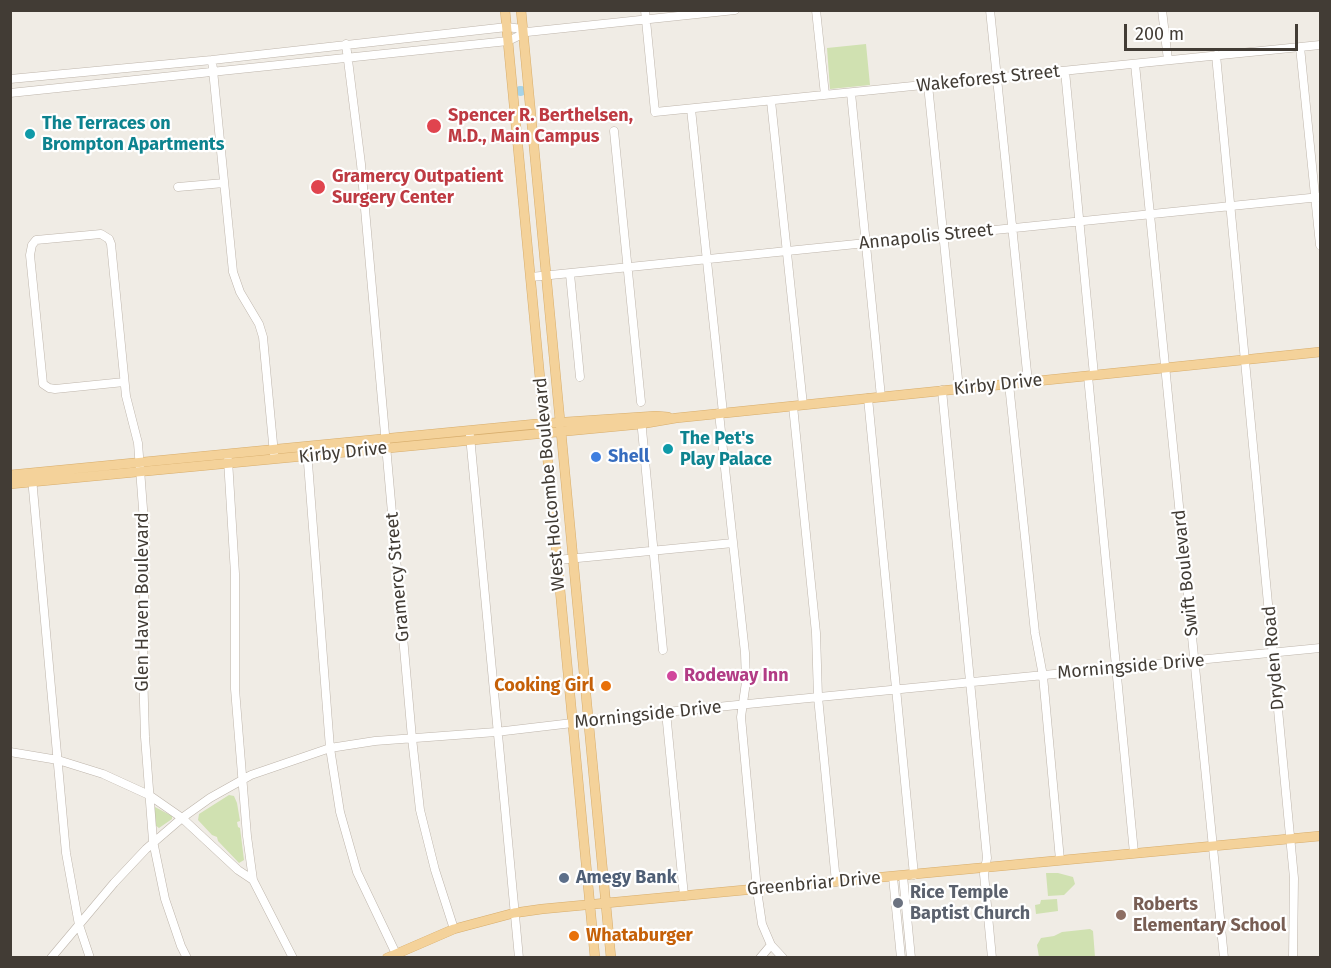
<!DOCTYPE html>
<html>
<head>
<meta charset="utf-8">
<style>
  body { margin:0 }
  #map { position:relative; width:1331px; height:968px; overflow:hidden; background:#f0ece5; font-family:"Fira Sans",sans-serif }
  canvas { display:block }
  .frame { position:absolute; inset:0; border:12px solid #423c35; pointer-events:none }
  .scale { position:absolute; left:1124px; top:24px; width:174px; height:27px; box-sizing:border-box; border:3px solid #423c35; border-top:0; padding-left:8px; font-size:18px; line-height:21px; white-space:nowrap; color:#423c35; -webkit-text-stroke:4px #fff; paint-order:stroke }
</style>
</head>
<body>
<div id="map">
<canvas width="1331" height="968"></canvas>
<div class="frame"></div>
<div class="scale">200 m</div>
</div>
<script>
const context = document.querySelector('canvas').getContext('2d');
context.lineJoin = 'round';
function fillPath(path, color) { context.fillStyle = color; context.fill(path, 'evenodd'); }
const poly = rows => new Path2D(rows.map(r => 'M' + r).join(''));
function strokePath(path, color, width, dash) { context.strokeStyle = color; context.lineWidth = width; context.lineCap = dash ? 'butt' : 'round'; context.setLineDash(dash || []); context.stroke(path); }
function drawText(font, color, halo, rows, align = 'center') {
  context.font = font + ' "Fira Sans",sans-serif'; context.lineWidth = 4.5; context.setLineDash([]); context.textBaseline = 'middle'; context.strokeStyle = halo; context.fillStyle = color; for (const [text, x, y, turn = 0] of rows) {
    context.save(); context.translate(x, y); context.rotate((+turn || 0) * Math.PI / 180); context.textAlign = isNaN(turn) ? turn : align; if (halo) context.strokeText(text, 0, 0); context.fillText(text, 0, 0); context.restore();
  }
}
fillPath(poly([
  [866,44,870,85,830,89,827,48],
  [229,795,234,796,237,803,240,821,237,822,238,827,240,828,244,860,239,863,218,841,217,837,212,835,198,820,199,814],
  [155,807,172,816,172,819,159,828,155,825],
  [1046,873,1058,873,1073,877,1075,884,1064,895,1048,896],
  [1057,899,1058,911,1036,914,1035,905,1040,904,1041,900],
  [1090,929,1093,931,1095,957,1039,957,1037,945,1041,938,1054,936,1062,932]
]), '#d0e1b1');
strokePath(poly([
  [520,91,521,91]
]), '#a6d3e8', 10);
const minor = poly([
  [645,10,655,112,1320,45],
  [816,10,825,95],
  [990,10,1028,382],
  [1162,10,1168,60],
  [346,44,361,164,412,738,420,810,435,870,454,929],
  [1300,47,1320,245],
  [1216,55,1294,878,1293,958],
  [212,60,233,272,240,292,259,324,263,337,274,454],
  [1135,64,1224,958],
  [1065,71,1094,375],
  [10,79,212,60,507,27,522,29,527,32],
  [928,85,959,389],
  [10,93,508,41,527,32,735,10],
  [851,93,881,397],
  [771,101,803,405],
  [691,109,723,413],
  [614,131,641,402],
  [178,187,224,183],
  [570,274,580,377],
  [531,277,1320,197],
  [1088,376,1134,853],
  [124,382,55,389,49,388,43,384,30,255,32,245,36,240,101,234,109,239,111,244,126,396,138,443,145,535,143,669,145,737,153,841,165,899,181,946,187,958],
  [1009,384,1035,633,1043,676,1060,860],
  [942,390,987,858,984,874,992,958],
  [868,398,914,875],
  [793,406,816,633,818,697,836,882],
  [719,413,745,653,746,682,741,717,757,890,762,924,771,945,783,958],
  [641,419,663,650],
  [470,436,519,958],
  [307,450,330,748,340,812,357,872,398,958],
  [228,460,235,574,235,689,247,836,253,880,293,958],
  [32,478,66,853,79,925,90,958],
  [557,560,733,543],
  [666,712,684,896],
  [10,752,58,760,103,774,149,795,182,818,238,870,253,880],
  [903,876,911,958],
  [893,877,901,958],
  [51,958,114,883,146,849,182,818,210,798,251,775,330,748,375,741,496,732,666,712,1320,648],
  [760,958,771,945]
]);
const major = poly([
  [505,10,595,958],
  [521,10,611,958],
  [10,475,536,424,656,416,668,417],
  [10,484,641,424,676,418,1320,352],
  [387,958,454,929,514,913,542,909,1320,836]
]);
strokePath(minor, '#beb5ab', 9);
strokePath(major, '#d7ad6c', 10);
strokePath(minor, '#fff', 8);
strokePath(major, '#f4d29a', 9);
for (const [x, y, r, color] of [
  [434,126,8,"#e0444e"],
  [30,134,6,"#0f9aa8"],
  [318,187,8,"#e0444e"],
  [668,449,6,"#0f9aa8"],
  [596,457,6,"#3f7fe0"],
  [672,676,6,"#d1479c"],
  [606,686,6,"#e8710a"],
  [564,878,6,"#5c6f8a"],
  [898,903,6,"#6b7280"],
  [1121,915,6,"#8d6e63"],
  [574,936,6,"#e8710a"]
]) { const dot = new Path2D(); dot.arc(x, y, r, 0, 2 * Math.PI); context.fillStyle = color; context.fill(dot); strokePath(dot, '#fff', 2); }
drawText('18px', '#423c35', '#fff', [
  ["Wakeforest Street",988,79,-6],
  ["Annapolis Street",926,237,-6],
  ["Kirby Drive",998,385,-6],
  ["Kirby Drive",343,453,-6],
  ["West Holcombe Boulevard",550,484,-95],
  ["Swift Boulevard",1186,573,-96],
  ["Gramercy Street",398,577,-95],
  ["Glen Haven Boulevard",143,602,-90],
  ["Dryden Road",1274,658,-95],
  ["Morningside Drive",1131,667,-5],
  ["Morningside Drive",648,715,-6],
  ["Greenbriar Drive",814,884,-5]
]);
drawText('bold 18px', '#be3a42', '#fff', [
  ["Spencer R. Berthelsen,",448,116],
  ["M.D., Main Campus",448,137],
  ["Gramercy Outpatient",332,177],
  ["Surgery Center",332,198]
], 'left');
drawText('bold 18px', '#0d838f', '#fff', [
  ["The Terraces on",42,124],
  ["Brompton Apartments",42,145],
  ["The Pet's",680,439],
  ["Play Palace",680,460]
], 'left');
drawText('bold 18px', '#366cbe', '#fff', [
  ["Shell",608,457]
], 'left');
drawText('bold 18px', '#b23c85', '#fff', [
  ["Rodeway Inn",684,676]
], 'left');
drawText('bold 18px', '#c56008', '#fff', [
  ["Cooking Girl",594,686],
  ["Whataburger",586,936,"left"]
], 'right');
drawText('bold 18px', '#4e5e75', '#fff', [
  ["Amegy Bank",576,878]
], 'left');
drawText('bold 18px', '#5b616d', '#fff', [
  ["Rice Temple",910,893],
  ["Baptist Church",910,914]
], 'left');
drawText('bold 18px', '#785e54', '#fff', [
  ["Roberts",1133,905],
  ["Elementary School",1133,926]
], 'left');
</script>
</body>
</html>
